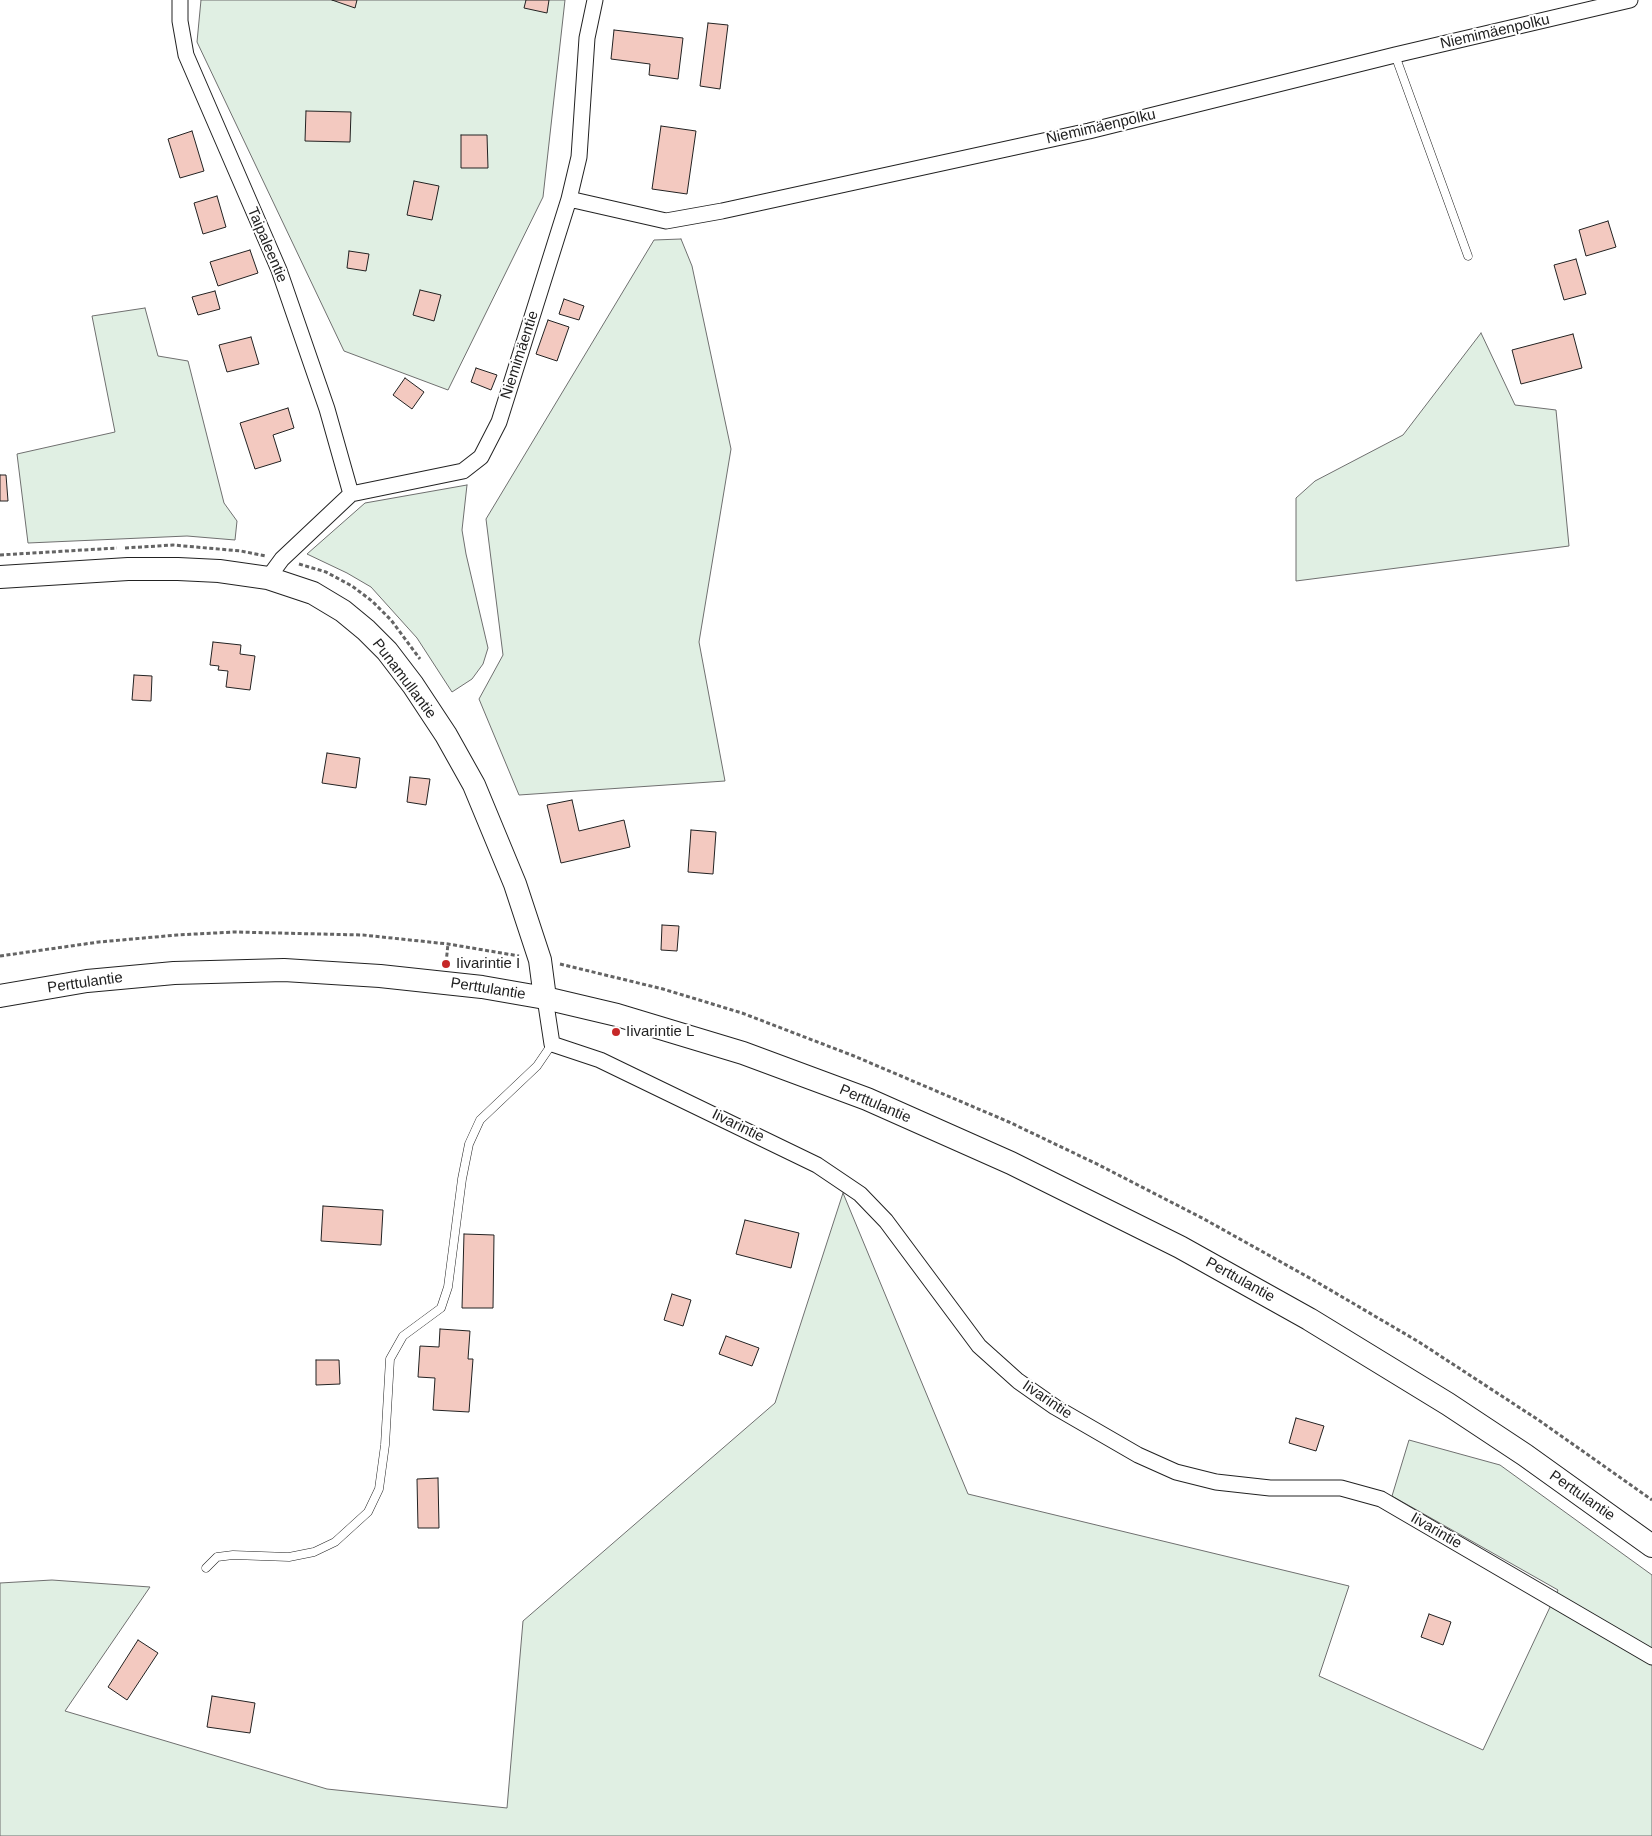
<!DOCTYPE html>
<html>
<head>
<meta charset="utf-8">
<style>
  body { margin:0 }
  canvas { display:block; background:#fff }
</style>
</head>
<body>
<canvas width="1652" height="1836"></canvas>
<script>
const context = document.querySelector('canvas').getContext('2d');
context.lineJoin = 'round';
function fillPath(path, color) { context.fillStyle = color; context.fill(path, 'evenodd'); }
const poly = rows => new Path2D(rows.map(r => 'M' + r).join(''));
function strokePath(path, color, width, dash) { context.strokeStyle = color; context.lineWidth = width; context.lineCap = dash ? 'butt' : 'round'; context.setLineDash(dash || []); context.stroke(path); }
function drawText(font, color, halo, rows, align = 'center') {
  context.font = font + ' Helvetica,sans-serif'; context.lineWidth = 4; context.setLineDash([]); context.textBaseline = 'middle'; context.strokeStyle = halo; context.fillStyle = color; for (const [text, x, y, turn = 0] of rows) {
    context.save(); context.translate(x, y); context.rotate((+turn || 0) * Math.PI / 180); context.textAlign = isNaN(turn) ? turn : align; if (halo) context.strokeText(text, 0, 0); context.fillText(text, 0, 0); context.restore();
  }
}
const green = poly([
  [201,0,565,0,543,197,448,390,344,351,197,42,201,0],
  [681,239,692,266,731,449,699,642,725,781,519,795,479,699,503,655,486,519,654,240,681,239],
  [145,308,158,356,188,361,224,503,237,521,235,540,187,536,28,543,17,454,115,432,92,316,145,308],
  [1481,333,1515,405,1556,410,1569,546,1296,581,1296,498,1315,481,1403,435,1481,333],
  [467,485,462,530,466,554,488,648,483,664,472,679,452,692,417,638,371,587,347,573,307,554,365,503,467,485],
  [843,1193,968,1494,1349,1586,1319,1676,1483,1750,1558,1590,1392,1496,1409,1440,1500,1465,1652,1575,1652,1836,0,1836,0,1583,52,1580,150,1587,65,1711,327,1789,507,1808,523,1621,775,1403,843,1193]
]);
fillPath(green, '#e0efe3');
strokePath(green, '#6f6f6f', 1);
const building = poly([
  [332,0,357,0,355,8,332,0],
  [526,0,549,0,547,13,524,8,526,0],
  [708,23,728,25,720,89,700,86,708,23],
  [614,30,683,38,678,79,649,75,650,64,611,59,614,30],
  [306,111,351,112,350,142,305,141,306,111],
  [661,126,696,131,687,194,652,189,661,126],
  [192,131,204,171,180,178,168,139,192,131],
  [461,135,487,135,488,168,461,168,461,135],
  [414,181,439,186,432,220,407,215,414,181],
  [217,196,226,227,203,234,194,203,217,196],
  [1608,221,1616,247,1586,256,1579,230,1608,221],
  [250,250,258,273,218,286,210,262,250,250],
  [349,251,369,254,366,271,347,268,349,251],
  [1576,259,1586,294,1564,300,1554,265,1576,259],
  [420,290,441,295,434,321,413,315,420,290],
  [215,291,220,309,198,315,192,297,215,291],
  [564,299,584,306,579,320,559,314,564,299],
  [548,320,569,327,557,361,536,354,548,320],
  [1573,334,1582,368,1521,384,1512,350,1573,334],
  [251,337,259,364,227,372,219,345,251,337],
  [476,368,497,375,491,390,471,382,476,368],
  [405,378,424,392,412,409,393,395,405,378],
  [288,408,294,428,273,435,281,461,255,469,240,423,288,408],
  [0,475,6,475,8,501,0,501,0,475],
  [213,642,241,645,240,654,255,656,250,690,226,687,228,671,218,670,219,666,210,665,213,642],
  [134,675,152,676,151,701,132,700,134,675],
  [327,753,360,758,356,788,322,783,327,753],
  [410,777,430,779,426,805,407,802,410,777],
  [572,800,579,831,624,820,630,847,561,863,547,805,572,800],
  [691,830,716,832,713,874,688,872,691,830],
  [662,925,679,926,677,951,661,950,662,925],
  [323,1206,383,1210,381,1245,321,1241,323,1206],
  [745,1220,799,1233,791,1268,736,1254,745,1220],
  [464,1234,494,1235,493,1308,462,1308,464,1234],
  [672,1294,691,1300,683,1326,664,1320,672,1294],
  [440,1329,470,1331,468,1359,473,1359,469,1412,433,1410,435,1378,418,1377,420,1346,439,1347,440,1329],
  [726,1336,759,1348,752,1366,719,1354,726,1336],
  [316,1360,339,1360,340,1384,316,1385,316,1360],
  [1296,1418,1324,1426,1316,1451,1289,1443,1296,1418],
  [438,1478,439,1528,418,1528,417,1479,438,1478],
  [1429,1614,1451,1622,1443,1645,1421,1637,1429,1614],
  [138,1640,158,1653,127,1700,108,1687,138,1640],
  [212,1696,255,1703,250,1733,207,1727,212,1696]
]);
fillPath(building, '#f3c9c0');
strokePath(building, '#222', 1);
const lane = poly([
  [1395,55,1468,256],
  [206,1568,217,1557,233,1555,289,1557,314,1552,335,1542,368,1512,379,1489,385,1445,390,1359,403,1336,441,1308,448,1287,462,1179,469,1144,480,1120,537,1066,552,1044]
]);
const street = poly([
  [180,0,180,21,186,55,279,270,327,409,351,494],
  [569,199,666,221,722,211,1089,131,1395,55,1630,0],
  [268,578,282,559,351,494,463,471,481,457,499,422,569,199,579,157,587,38,595,0],
  [545,998,552,1044,600,1060,817,1165,860,1194,886,1221,979,1346,1018,1381,1055,1407,1138,1455,1176,1472,1216,1482,1270,1488,1341,1488,1381,1499,1652,1657]
]);
const secondary = poly([
  [0,577,128,569,178,569,219,571,268,578,313,593,343,611,366,630,387,651,413,685,446,735,474,785,515,884,540,960,545,998],
  [0,996,87,981,174,973,284,970,380,976,482,987,545,998,617,1015,743,1053,867,1099,1011,1163,1180,1247,1309,1319,1448,1404,1525,1455,1652,1546]
]);
strokePath(lane, '#222', 9);
strokePath(street, '#222', 17);
strokePath(secondary, '#222', 24);
strokePath(poly([
  [125,548,173,545,241,551,266,556],
  [0,555,117,548],
  [299,564,326,572,352,586,372,601,391,620,420,659],
  [0,956,99,942,177,935,234,932,363,935,448,944,519,956],
  [446,963,448,944],
  [560,964,663,989,742,1013,854,1056,1009,1122,1099,1165,1204,1219,1315,1281,1419,1342,1540,1421,1652,1500]
]), '#646464', 3, [4, 2.5]);
strokePath(lane, '#fff', 8);
strokePath(street, '#fff', 15);
strokePath(secondary, '#fff', 22);
for (const [x, y, r, color] of [
  [446,964,5,"#c62828"],
  [616,1032,5,"#c62828"]
]) { const dot = new Path2D(); dot.arc(x, y, r, 0, 2 * Math.PI); context.fillStyle = color; context.fill(dot); strokePath(dot, '#fff', 2); }
drawText('15px', '#222', '#fff', [
  ["Niemimäenpolku",1495,32,-13],
  ["Niemimäenpolku",1101,127,-13],
  ["Taipaleentie",267,245,67],
  ["Niemimäentie",520,355,-72],
  ["Punamullantie",404,679,53],
  ["Perttulantie",85,983,-8],
  ["Perttulantie",488,989,9],
  ["Perttulantie",875,1104,23],
  ["Iivarintie",738,1126,26],
  ["Perttulantie",1240,1280,29],
  ["Iivarintie",1047,1400,34],
  ["Perttulantie",1582,1496,35],
  ["Iivarintie",1436,1531,30]
]);
drawText('15px', '#222', '#fff', [
  ["Iivarintie I",456,964],
  ["Iivarintie L",626,1032]
], 'left');
</script>
</body>
</html>
